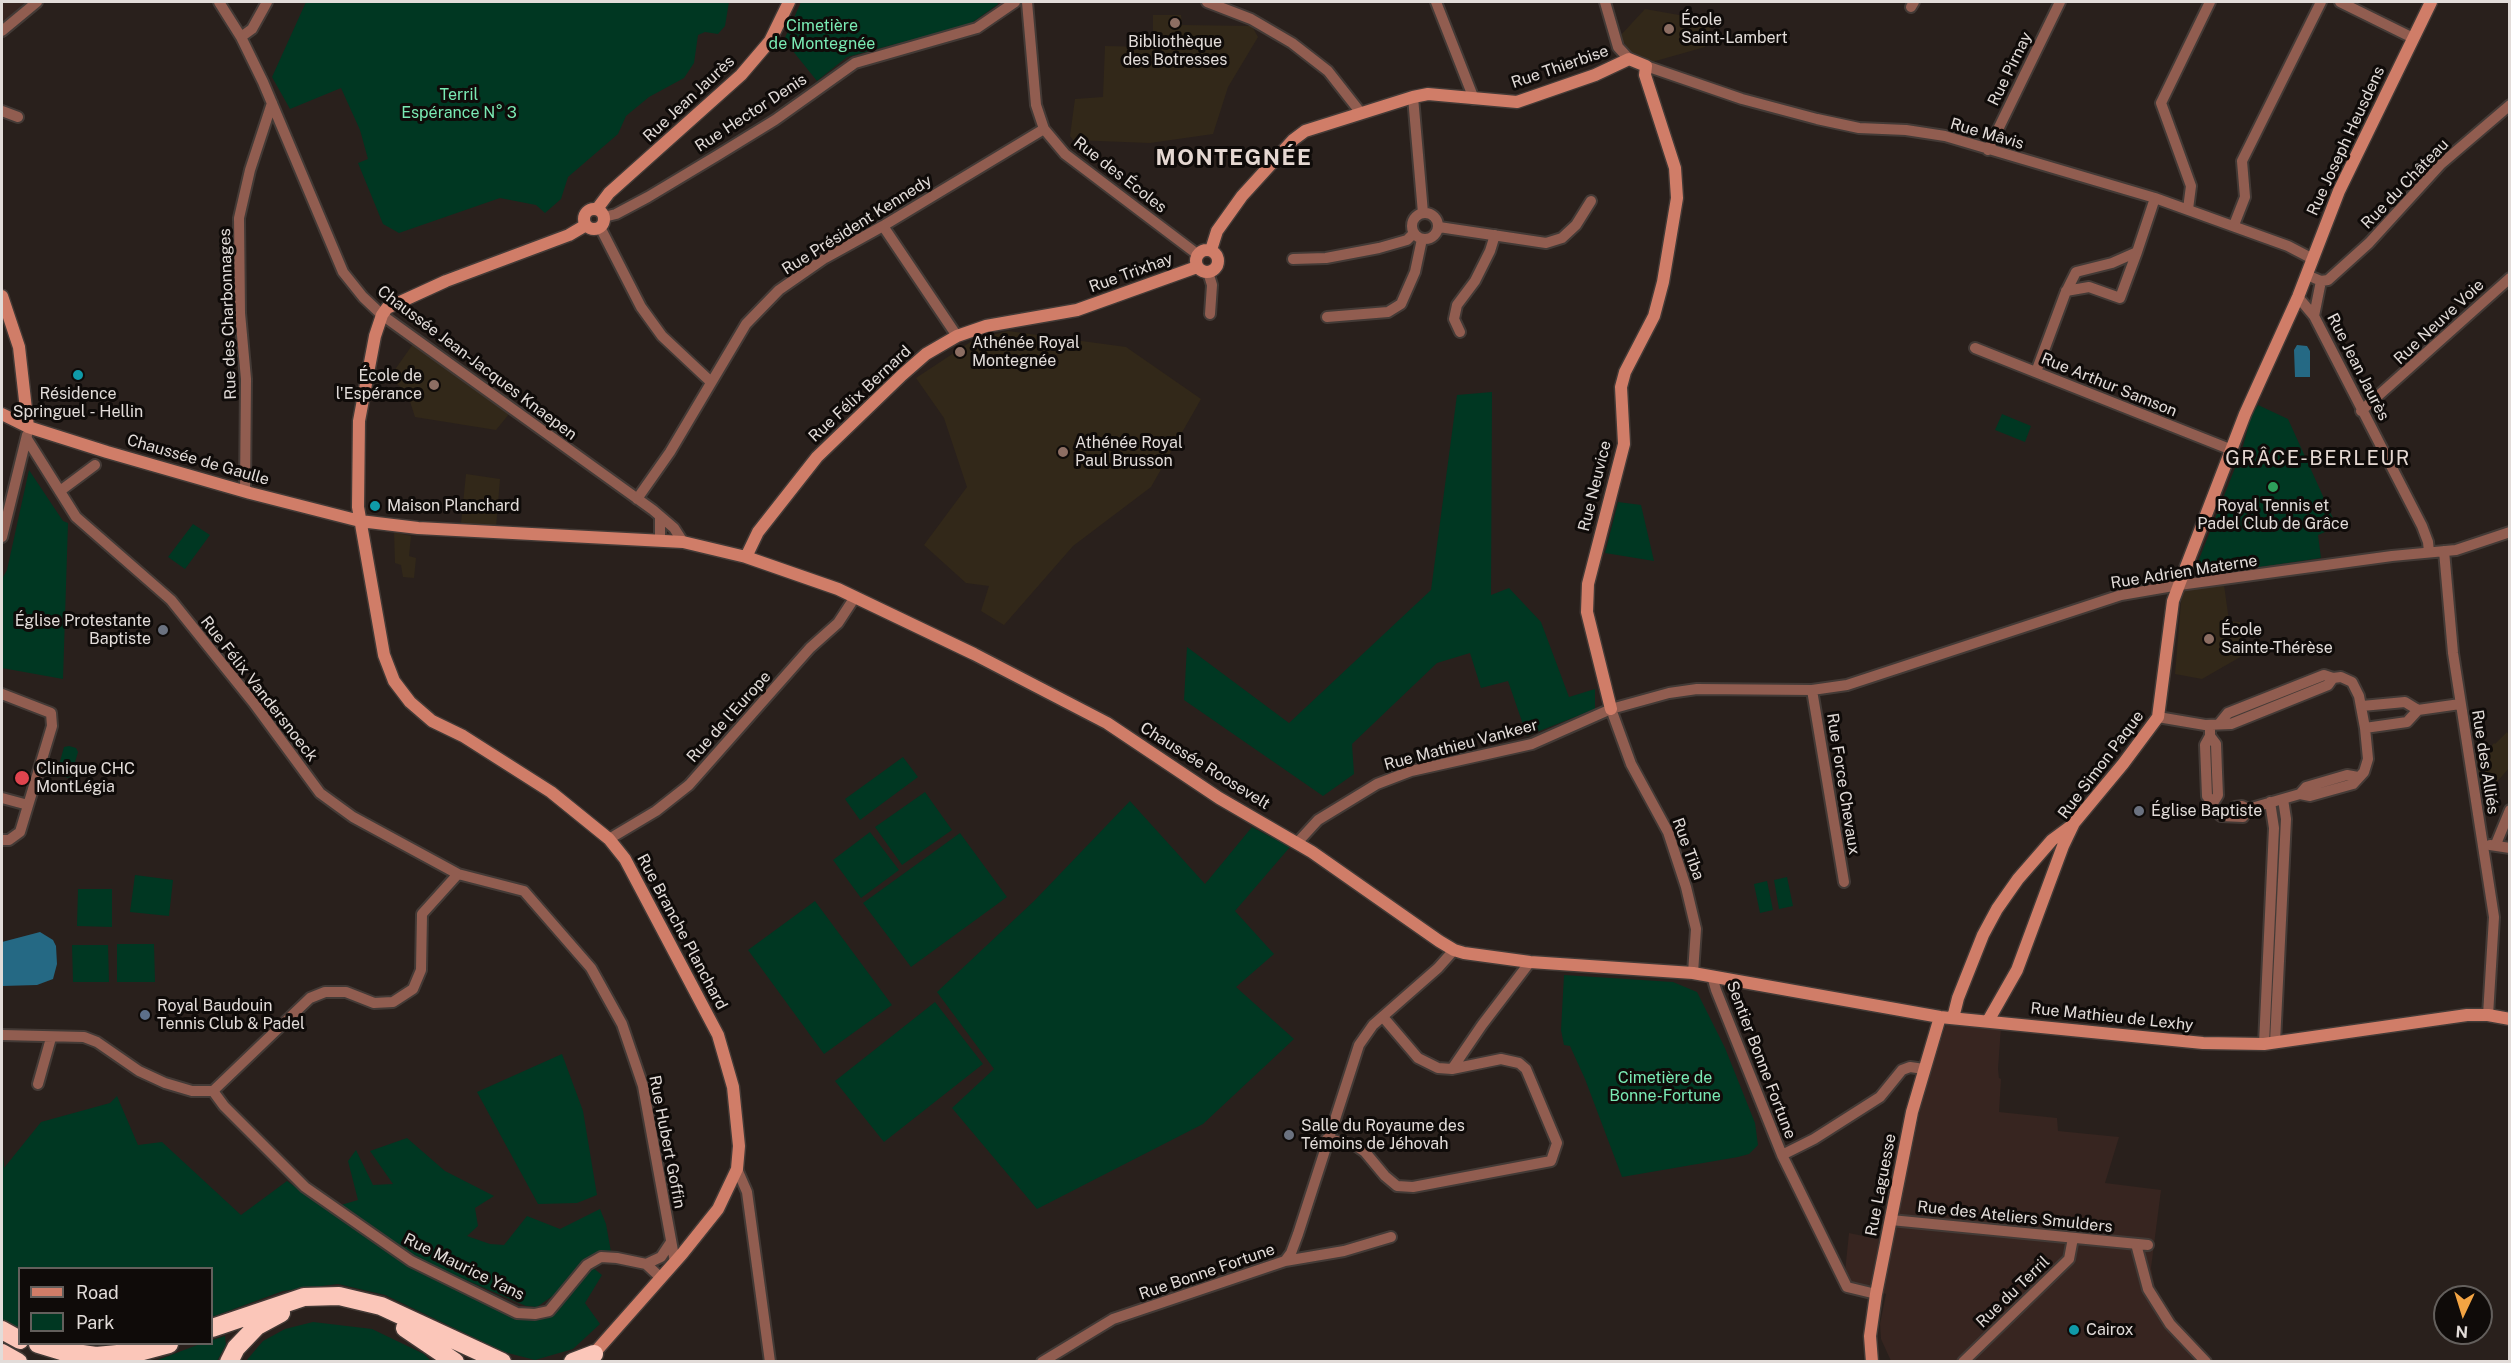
<!DOCTYPE html>
<html>
<head>
<meta charset="utf-8">
<style>
  body { margin:0 }
  #map { position:relative; width:2511px; height:1363px; overflow:hidden; background:#29201c; font-family:"Public Sans",sans-serif }
  canvas { display:block }
  .frame { position:absolute; inset:0; border:3px solid #e2dcd9; pointer-events:none }
  .legend { position:absolute; left:18px; top:1267px; width:195px; height:78px; box-sizing:border-box; background:#0f0b09; border:2px solid #635f5c; margin:0; padding:8px 10px; list-style:none; font-size:18px; color:#e2dcd9 }
  .legend li { display:flex; align-items:center; gap:12px; height:30px }
  .legend b { width:30px; border:2px solid #635f5c }
  .north { position:absolute; left:2433px; top:1285px; width:60px; height:60px; box-sizing:border-box; background:#0f0b09; border:2px solid #635f5c; border-radius:50%; rotate:184deg; font-size:16px; font-weight:700; line-height:24px; text-align:center; color:#e2dcd9 }
  .north::after { content:''; display:block; margin:auto; width:21px; height:27px; background:#f3a443; clip-path:polygon(50% 0,100% 100%,50% 72%,0 100%) }
</style>
</head>
<body>
<div id="map">
<canvas width="2511" height="1363"></canvas>
<div class="frame"></div>
<ul class="legend">
<li><b style="height:8px;background:#d07d68"></b>Road</li>
<li><b style="height:16px;background:#003722"></b>Park</li>
</ul>
<div class="north">N</div>
</div>
<script>
const context = document.querySelector('canvas').getContext('2d');
context.lineJoin = 'round';
function fillPath(path, color) { context.fillStyle = color; context.fill(path, 'evenodd'); }
const poly = rows => new Path2D(rows.map(r => 'M' + r).join(''));
function strokePath(path, color, width, dash) { context.strokeStyle = color; context.lineWidth = width; context.lineCap = dash ? 'butt' : 'round'; context.setLineDash(dash || []); context.stroke(path); }
function drawText(font, color, halo, rows, align = 'center') {
  context.font = font + ' "Public Sans",sans-serif'; context.lineWidth = 6; context.setLineDash([]); context.textBaseline = 'middle'; context.strokeStyle = halo; context.fillStyle = color; for (const [text, x, y, turn = 0] of rows) {
    context.save(); context.translate(x, y); context.rotate((+turn || 0) * Math.PI / 180); context.textAlign = isNaN(turn) ? turn : align; if (halo) context.strokeText(text, 0, 0); context.fillText(text, 0, 0); context.restore();
  }
}
fillPath(poly([
  [2,2,31,2,2,25],
  [1946,1025,2001,1027,1998,1069,1999,1078,2001,1079,1999,1112,2057,1118,2058,1131,2119,1137,2105,1183,2161,1190,2151,1268,2160,1313,2202,1361,1891,1361,1881,1339,1880,1324,1886,1294,1849,1281,1845,1272,1849,1233,1892,1242,1925,1087]
]), '#372520');
fillPath(poly([
  [1645,9,1713,21,1705,47,1652,62,1634,59,1620,36],
  [1153,15,1181,15,1182,25,1252,26,1258,37,1228,87,1213,134,1150,143,1073,140,1070,136,1075,99,1103,97,1105,46,1147,47,1153,38],
  [1008,331,1126,347,1201,399,1151,487,1073,546,1004,625,981,611,989,586,966,583,924,545,967,487,944,418,916,378,975,339],
  [413,344,509,414,496,430,415,417,407,392,389,378],
  [466,474,500,479,496,527,461,523],
  [394,532,411,536,409,556,416,558,414,578,403,577,401,565,395,563],
  [2224,585,2229,621,2240,622,2242,656,2202,679,2175,674,2182,591],
  [2507,732,2509,735,2509,768,2482,799,2475,758,2484,756,2494,743,2495,744]
]), '#322819');
fillPath(poly([
  [306,2,729,2,725,26,718,34,705,32,698,35,694,63,684,78,649,97,626,116,618,134,568,177,561,199,545,213,536,205,500,198,399,233,383,224,358,163,368,159,360,130,341,88,290,109,272,77],
  [801,2,999,2,997,5,970,24,847,57,817,81,784,40],
  [1492,392,1491,595,1509,588,1541,622,1569,697,1595,689,1595,709,1527,736,1508,681,1481,688,1470,653,1437,663,1352,744,1354,774,1323,796,1184,700,1187,647,1289,723,1431,590,1457,395],
  [2258,405,2288,419,2337,527,2318,535,2321,558,2206,575,2196,567,2242,450,2251,416],
  [2002,414,2031,426,2025,442,1995,430],
  [29,470,63,521,68,523,63,679,2,668,2,579,7,570],
  [1618,502,1641,505,1654,561,1605,553],
  [193,524,210,535,185,569,168,557],
  [69,746,76,748,78,752,71,776,68,778,59,775,57,772,64,747],
  [903,757,918,777,860,820,845,799],
  [925,792,952,830,902,865,875,827],
  [1130,801,1205,884,1252,827,1290,847,1235,911,1274,954,1236,987,1294,1039,1203,1124,1037,1209,952,1108,994,1069,937,992,1034,901],
  [870,832,899,870,861,898,833,860],
  [960,833,1007,897,911,967,863,903],
  [135,875,173,880,169,916,130,912],
  [1787,877,1793,906,1779,909,1774,880],
  [1767,881,1773,910,1760,913,1754,884],
  [78,889,112,889,112,927,77,926],
  [815,901,892,1005,824,1054,748,950],
  [117,944,154,944,155,982,117,982],
  [72,945,108,945,109,982,73,982],
  [1564,975,1673,982,1697,992,1725,1048,1755,1123,1758,1145,1749,1154,1738,1157,1622,1177,1585,1079,1570,1046,1564,1045,1561,1030],
  [935,1002,983,1064,884,1142,835,1081],
  [562,1054,583,1111,597,1195,577,1203,538,1204,477,1092],
  [117,1096,138,1145,162,1142,241,1215,287,1181,410,1268,517,1318,534,1320,549,1313,569,1298,592,1267,602,1275,585,1303,600,1324,573,1349,535,1360,504,1352,385,1295,338,1284,283,1291,212,1317,212,1268,20,1268,19,1329,2,1319,2,1141,4,1168,41,1122,110,1103],
  [407,1138,445,1171,494,1196,475,1208,478,1226,467,1236,490,1244,504,1245,527,1216,560,1229,600,1209,606,1224,611,1252,591,1255,558,1292,537,1307,526,1306,417,1259,341,1205,358,1200,348,1161,356,1150,373,1185,393,1184,370,1151],
  [313,1322,372,1329,424,1354,431,1361,246,1361,263,1341,285,1329],
  [225,1336,226,1345,217,1361,155,1361,200,1344,212,1344,212,1340]
]), '#003722');
fillPath(poly([
  [2297,345,2307,346,2310,351,2310,377,2295,377,2294,350],
  [40,932,53,940,56,946,57,964,53,979,37,985,2,986,2,942]
]), '#256984');
const street = poly([
  [219,2,241,37,263,82,343,272,363,297,382,315,653,510,674,528,683,542],
  [1027,2,1036,105,1044,129,1065,154,1197,254],
  [1207,2,1251,19,1292,43,1328,71,1361,113],
  [1436,2,1474,99],
  [1605,2,1618,47,1629,59],
  [2340,2,2413,38],
  [1911,7,1914,2],
  [2,31,37,2],
  [241,37,252,29,267,2],
  [1646,66,1742,99,1817,119,1859,128,1906,130,1945,136,2155,198,2288,246,2311,258],
  [1413,97,1423,213],
  [2,111,18,117],
  [1988,150,2060,2],
  [2188,209,2191,186,2161,103,2210,2],
  '1412 226a13 13 0 1 1 26 0a13 13 0 1 1-26 0Z',
  [604,217,616,214,648,197,718,155,775,120,855,63,977,28,1015,2],
  [2234,225,2245,197,2242,161,2321,2],
  [883,226,957,336],
  [600,227,641,307,662,336,711,382],
  [1439,227,1546,243,1562,238,1576,225,1591,201],
  [1293,259,1326,258,1379,248,1407,240,1414,233],
  [1208,272,1212,285,1210,314],
  [2307,275,2321,281,2328,280,2369,243,2441,164,2510,105],
  [2066,291,2089,287,2120,298,2137,252],
  [2298,297,2314,316,2422,526,2428,542,2429,552],
  [2314,316,2321,281],
  [1327,317,1388,312,1401,304,1415,272,1422,239],
  [1460,332,1454,319,1457,305,1475,281,1490,251,1495,235],
  [1975,348,2232,450],
  [2036,372,2065,294,2076,272,2112,263,2137,252,2155,198],
  [2361,411,2510,278],
  [27,439,76,517,171,600,253,702,320,793,353,817,458,874,524,891,591,968,622,1024,643,1086,675,1262],
  [60,491,95,465],
  [245,492,246,379,240,313,239,218,250,170,272,103],
  [637,499,670,452,746,324,779,290,825,258,883,226,1044,129],
  [660,517,660,540],
  [2,537,27,435],
  [2444,551,2453,653,2494,917,2488,1015],
  [1812,690,1844,882],
  [2,694,51,713,52,726,20,832,9,840,2,840],
  [2362,706,2405,702,2418,710],
  [1611,709,1631,764,1668,832,1686,887,1696,929,1693,973],
  [2158,717,2205,725,2231,724,2328,685,2333,678],
  [2219,724,2228,713,2324,675,2333,678,2341,677,2352,682,2359,696,2365,728,2368,759,2364,772,2353,784,2310,796,2300,794],
  [2210,725,2210,736,2205,745,2207,796,2213,803,2214,809,2221,816,2243,817,2248,809,2300,794,2306,787,2347,775,2358,777],
  [2365,728,2407,722,2418,710,2460,704],
  [2210,736,2216,744,2217,772,2218,795,2213,803],
  [2,798,28,805],
  [2230,815,2235,807,2242,806,2248,809],
  [609,839,656,811,689,785,810,648,838,623,855,597],
  [1297,843,1318,820,1377,784,1411,771,1532,744,1611,709,1669,693,1697,689,1812,690,1847,685,2121,595,2179,585,2392,556,2456,550,2510,532],
  [2496,844,2510,810],
  [2490,845,2510,848],
  [1712,976,1716,990,1782,1155,1847,1287,1876,1294],
  [2,1035,84,1037,97,1042,139,1071,165,1083,192,1091,213,1091,310,998,325,992,346,992,374,1003,393,1002,413,989,421,970,422,914,458,874],
  [2275,1042,2286,819,2283,799],
  [2264,1044,2274,828,2270,802],
  [1452,1069,1482,1025,1530,962],
  [38,1084,51,1038],
  [213,1091,224,1106,305,1187,411,1261,517,1313,535,1314,549,1311,587,1265,601,1257,617,1258,646,1264,661,1278],
  [1327,1139,1355,1145,1365,1152,1385,1176,1397,1186,1413,1187,1551,1161,1557,1143,1526,1069,1519,1063,1501,1059,1452,1069,1438,1068,1418,1058,1383,1017],
  [1782,1155,1814,1139,1880,1097,1902,1070,1910,1067,1924,1069],
  [737,1169,747,1192,770,1362],
  [1891,1220,2148,1245],
  [2136,1244,2148,1289,2170,1324,2206,1362],
  [1285,1261,1291,1253,1298,1234,1359,1045,1373,1025,1438,968,1454,950],
  [646,1264,661,1257,671,1242],
  [1042,1362,1113,1319,1285,1261,1344,1251,1391,1237],
  [1963,1362,2069,1259,2073,1238]
]);
const secondary = poly([
  '584 219a10 10 0 1 1 20 0a10 10 0 1 1-20 0Z',
  [597,209,609,193,741,75,770,41,789,2],
  [586,225,569,235,446,281,387,308,382,315,375,336,359,421,358,507,384,655,394,681,410,702,432,721,463,736,551,792,609,839,625,859,718,1035,733,1087,739,1146,737,1169,718,1209,682,1254,590,1358],
  '1196 261a11 11 0 1 1 22 0a11 11 0 1 1-22 0Z',
  [1211,250,1217,231,1242,196,1293,140,1305,131,1413,97,1428,94,1517,102,1595,75,1629,59,1646,66,1645,75,1675,168,1677,198,1663,282,1654,316,1625,372,1621,387,1624,444,1588,584,1587,612,1611,709],
  [2,296,19,347,28,427],
  [2,414,28,427,107,452,250,493,360,521,418,528,683,542,746,557,838,589,974,654,1107,723,1219,798,1312,852,1439,941,1454,950,1464,953,1530,962,1693,973,1940,1017,2203,1043,2264,1044,2467,1015,2488,1015,2510,1019],
  [746,557,758,532,817,457,902,375,926,354,957,336,986,326,1077,310,1197,267],
  [1953,1018,1958,998,1983,935,1997,909,2018,879,2052,840,2071,826],
  [1988,1021,2017,970,2063,846,2074,823,2123,764,2158,717,2173,601,2179,585,2245,414,2298,297,2339,191,2431,2],
  [1872,1362,1870,1336,1876,1294,1912,1112,1940,1017]
]);
const highway = poly([
  [212,1328,304,1297,339,1296,381,1306,502,1362],
  [405,1328,455,1362],
  [2,1330,20,1340],
  [38,1344,61,1351,96,1356,139,1352,169,1344],
  [2,1353,18,1362],
  [229,1362,236,1348,257,1326,281,1313],
  [573,1362,594,1354]
]);
strokePath(street, '#433a36', 14);
strokePath(secondary, '#433a36', 15);
strokePath(highway, '#433a36', 21);
strokePath(street, '#915d50', 10);
strokePath(secondary, '#d07d68', 12);
strokePath(highway, '#fbc6b9', 18);
for (const [x, y, r, color] of [
  [1175,23,6,"#8d6e63"],
  [1669,29,6,"#8d6e63"],
  [960,352,6,"#8d6e63"],
  [78,375,6,"#0f9aa8"],
  [434,385,6,"#8d6e63"],
  [1063,452,6,"#8d6e63"],
  [2273,487,6,"#2e9e5b"],
  [375,506,6,"#0f9aa8"],
  [163,630,6,"#6b7280"],
  [2209,639,6,"#8d6e63"],
  [22,778,8,"#e0444e"],
  [2139,811,6,"#6b7280"],
  [145,1015,6,"#5c6f8a"],
  [1289,1135,6,"#6b7280"],
  [2074,1330,6,"#0f9aa8"]
]) { const dot = new Path2D(); dot.arc(x, y, r, 0, 2 * Math.PI); context.fillStyle = color; context.fill(dot); strokePath(dot, '#0f0b09', 2); }
drawText('16px', '#e2dcd9', '#0f0b09', [
  ["École",1681,20],
  ["Saint-Lambert",1681,38],
  ["Bibliothèque",1175,42,"center"],
  ["des Botresses",1175,60,"center"],
  ["Athénée Royal",972,343],
  ["Montegnée",972,361],
  ["École de",422,376,"right"],
  ["l'Espérance",422,394,"right"],
  ["Résidence",78,394,"center"],
  ["Springuel - Hellin",78,412,"center"],
  ["Athénée Royal",1075,443],
  ["Paul Brusson",1075,461],
  ["Maison Planchard",387,506],
  ["Royal Tennis et",2273,506,"center"],
  ["Padel Club de Grâce",2273,524,"center"],
  ["Église Protestante",151,621,"right"],
  ["Baptiste",151,639,"right"],
  ["École",2221,630],
  ["Sainte-Thérèse",2221,648],
  ["Clinique CHC",36,769],
  ["MontLégia",36,787],
  ["Église Baptiste",2151,811],
  ["Royal Baudouin",157,1006],
  ["Tennis Club & Padel",157,1024],
  ["Salle du Royaume des",1301,1126],
  ["Témoins de Jéhovah",1301,1144],
  ["Cairox",2086,1330]
], 'left');
drawText('16px', '#7aeab4', '#0f0b09', [
  ["Cimetière",822,26],
  ["de Montegnée",822,44],
  ["Terril",459,95],
  ["Espérance N° 3",459,113],
  ["Cimetière de",1665,1078],
  ["Bonne-Fortune",1665,1096]
]);
drawText('16px', '#e2dcd9', '#0f0b09', [
  ["Rue Thierbise",1560,67,-19],
  ["Rue Pirnay",2010,69,-64],
  ["Rue Jean Jaurès",689,99,-43],
  ["Rue Hector Denis",751,113,-33],
  ["Rue Mâvis",1987,134,16],
  ["Rue Joseph Heusdens",2346,141,-65],
  ["Rue des Écoles",1120,175,38],
  ["Rue du Château",2405,184,-46],
  ["Rue Président Kennedy",857,225,-32],
  ["Rue Trixhay",1131,273,-20],
  ["Rue des Charbonnages",228,314,-92],
  ["Rue Neuve Voie",2439,322,-43],
  ["Chaussée Jean-Jacques Knaepen",477,363,37],
  ["Rue Jean Jaurès",2358,367,63],
  ["Rue Arthur Samson",2109,385,22],
  ["Rue Félix Bernard",860,394,-43],
  ["Chaussée de Gaulle",198,460,16],
  ["Rue Neuvice",1595,486,-76],
  ["Rue Adrien Materne",2184,572,-9],
  ["Rue Félix Vandersnoeck",259,689,52],
  ["Rue de l'Europe",729,717,-48],
  ["Rue Mathieu Vankeer",1461,745,-15],
  ["Rue des Alliés",2485,762,81],
  ["Rue Simon Paque",2101,765,-53],
  ["Chaussée Roosevelt",1205,766,32],
  ["Rue Force Chevaux",1843,784,81],
  ["Rue Tiba",1688,849,70],
  ["Rue Branche Planchard",682,932,62],
  ["Rue Mathieu de Lexhy",2112,1017,6],
  ["Sentier Bonne Fortune",1761,1060,69],
  ["Rue Hubert Goffin",667,1142,79],
  ["Rue Laguesse",1881,1185,-79],
  ["Rue des Ateliers Smulders",2015,1217,6],
  ["Rue Maurice Yans",464,1267,26],
  ["Rue Bonne Fortune",1207,1272,-19],
  ["Rue du Terril",2013,1292,-44]
]);
context.letterSpacing = '1.5px';
drawText('20px', '#e5d8d2', '#0f0b09', [
  ["GRÂCE-BERLEUR",2318,459]
]);
context.letterSpacing = '0px';
context.letterSpacing = '1.5px';
drawText('bold 22px', '#e5d8d2', '#0f0b09', [
  ["MONTEGNÉE",1234,158]
]);
context.letterSpacing = '0px';
</script>
</body>
</html>
